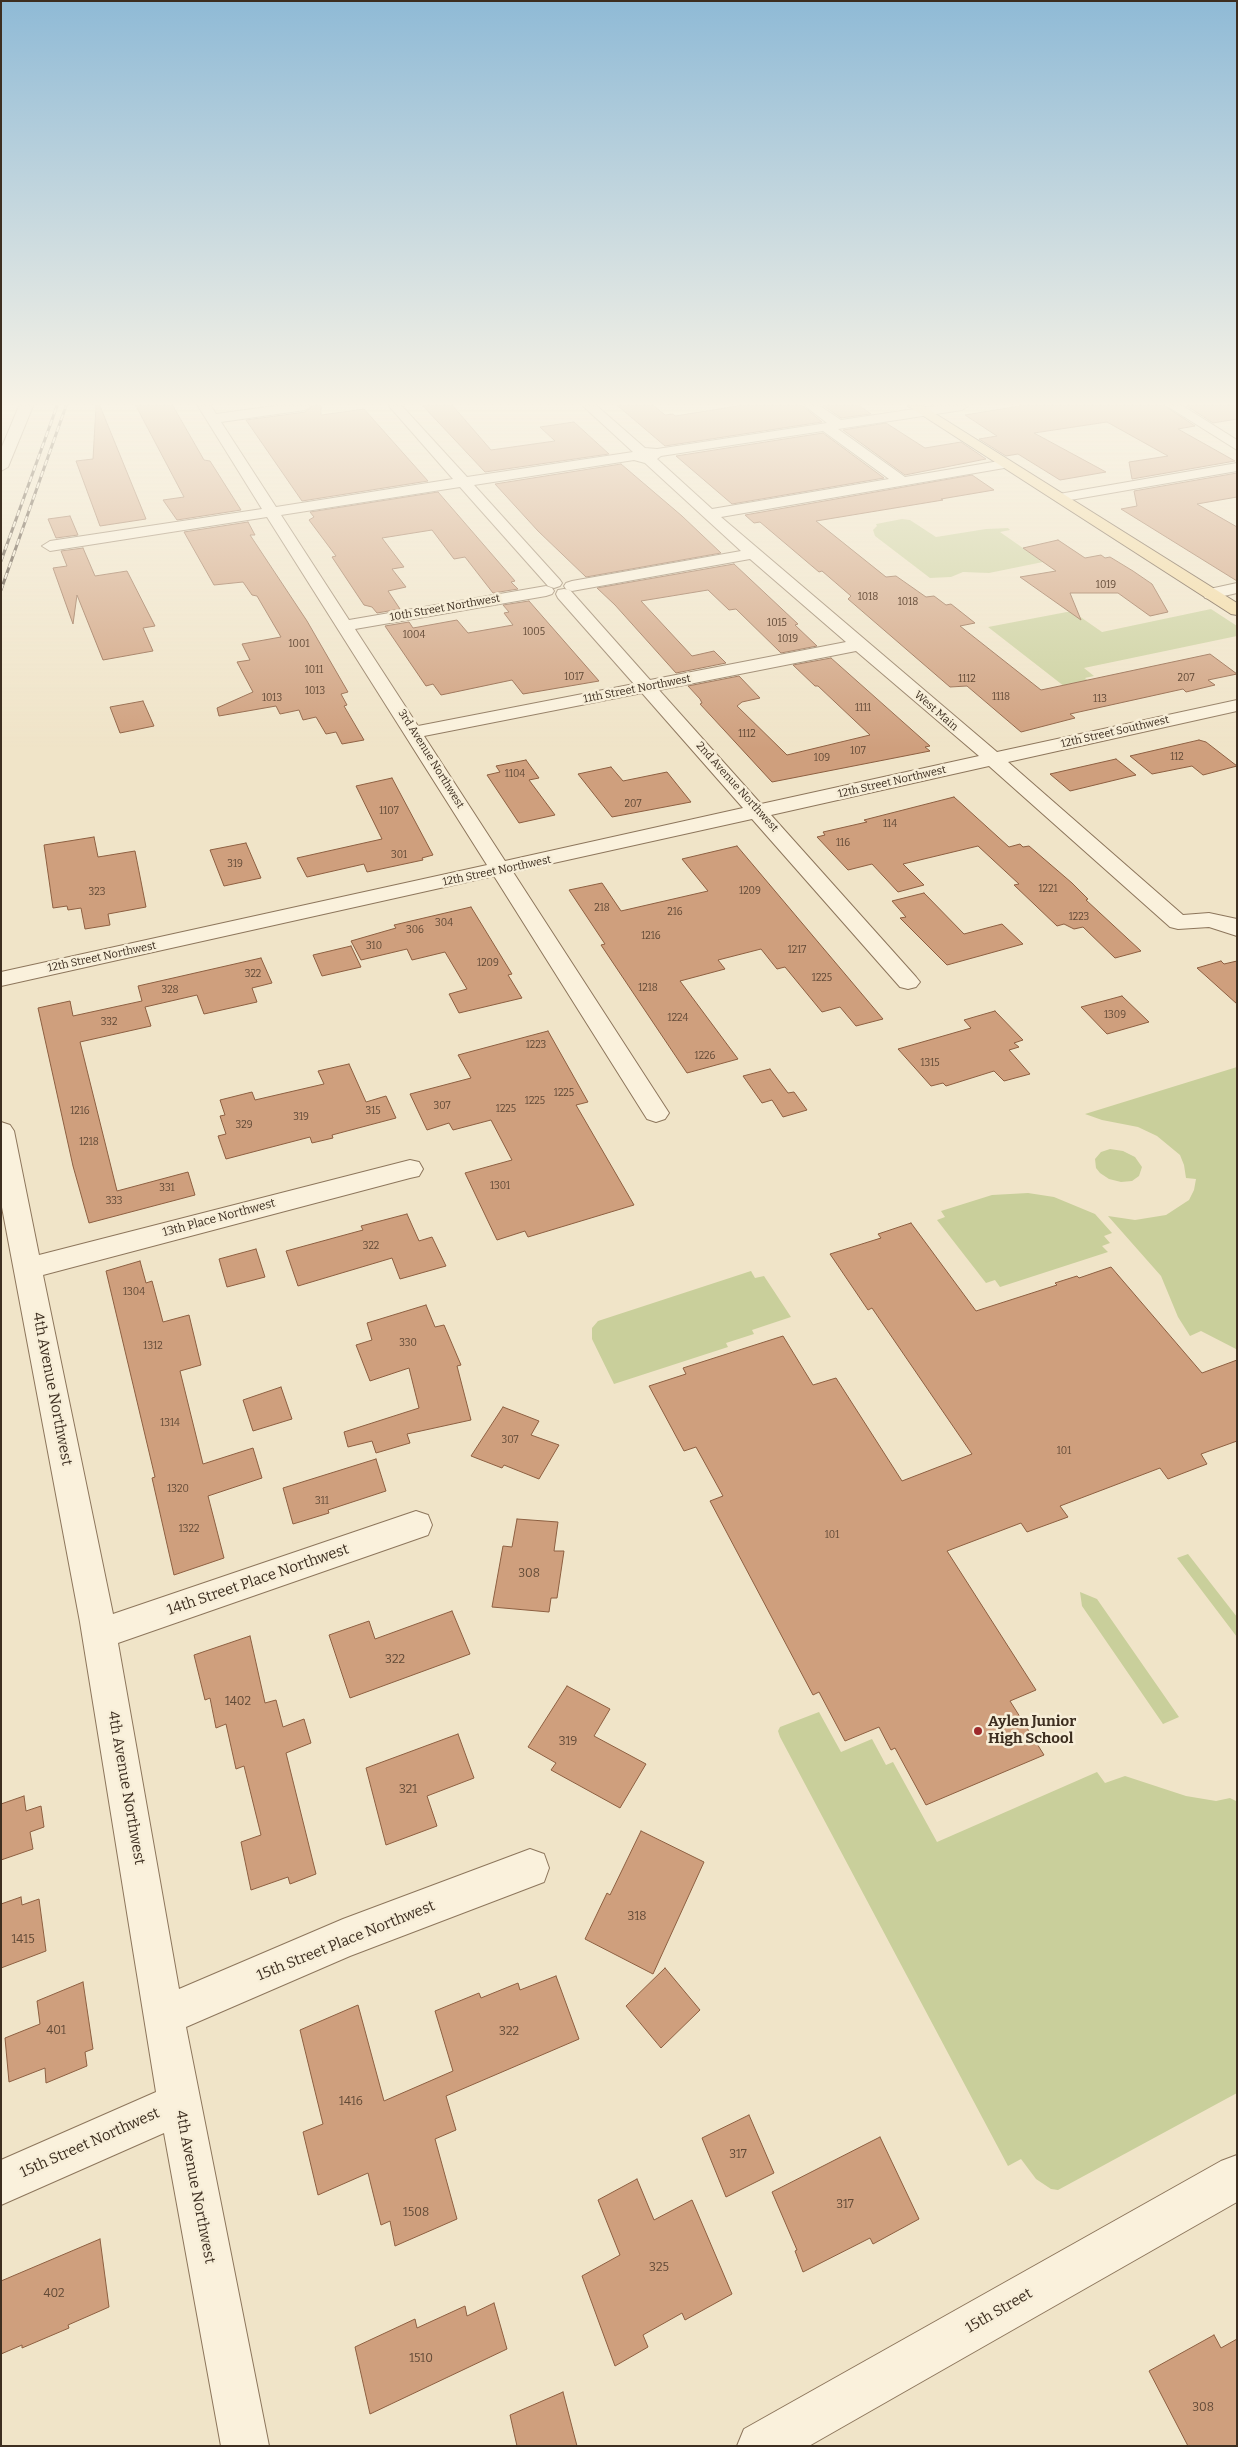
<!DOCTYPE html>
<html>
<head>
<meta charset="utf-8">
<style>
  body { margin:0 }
  #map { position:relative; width:1238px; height:2447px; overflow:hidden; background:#f0e4c8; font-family:Bitter,serif }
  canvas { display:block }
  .frame { position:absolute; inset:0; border:2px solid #3d2e20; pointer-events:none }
</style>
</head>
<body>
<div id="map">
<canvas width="1238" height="2447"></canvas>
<div class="frame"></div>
</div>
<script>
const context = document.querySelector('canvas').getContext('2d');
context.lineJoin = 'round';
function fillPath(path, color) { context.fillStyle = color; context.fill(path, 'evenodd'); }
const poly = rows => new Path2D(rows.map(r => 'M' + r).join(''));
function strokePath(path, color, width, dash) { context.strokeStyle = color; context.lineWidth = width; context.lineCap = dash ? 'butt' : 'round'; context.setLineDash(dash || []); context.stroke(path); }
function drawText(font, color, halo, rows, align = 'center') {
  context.font = font + ' Bitter,serif'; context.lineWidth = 5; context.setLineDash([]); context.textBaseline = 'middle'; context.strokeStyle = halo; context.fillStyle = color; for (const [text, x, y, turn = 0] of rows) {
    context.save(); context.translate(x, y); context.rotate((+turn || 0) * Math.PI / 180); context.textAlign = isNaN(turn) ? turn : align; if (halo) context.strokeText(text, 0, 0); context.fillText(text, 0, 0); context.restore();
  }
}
fillPath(poly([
  [902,519,910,520,936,537,986,529,1008,528,1010,530,1000,532,1043,562,989,573,963,572,951,577,930,578,875,536,873,530,877,526,876,524],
  [1211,609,1237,626,1237,636,1084,668,1094,676,1085,678,1093,685,1069,690,988,627,1072,611,1102,632],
  [1237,1067,1237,1349,1236,1349,1201,1331,1190,1336,1178,1317,1161,1276,1108,1216,1135,1220,1166,1215,1189,1200,1194,1190,1196,1179,1186,1178,1184,1165,1180,1155,1157,1136,1138,1127,1102,1120,1085,1114],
  [1110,1149,1123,1151,1135,1157,1142,1167,1139,1176,1132,1181,1121,1182,1109,1179,1100,1173,1096,1168,1095,1159,1101,1152],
  [1028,1193,1054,1197,1095,1214,1112,1233,1104,1236,1110,1243,1102,1246,1108,1252,1000,1287,995,1280,986,1283,937,1220,945,1217,941,1211,992,1195],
  [751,1271,755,1278,764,1276,791,1317,752,1330,754,1334,726,1343,728,1347,614,1384,592,1339,592,1328,598,1321],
  [1188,1554,1237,1617,1237,1637,1177,1558],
  [1080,1592,1097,1599,1179,1717,1163,1724,1082,1606],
  [819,1712,841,1752,872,1739,886,1765,893,1762,937,1842,1097,1772,1105,1783,1125,1776,1186,1796,1216,1801,1230,1798,1236,1801,1237,1799,1237,2093,1058,2190,1051,2189,1036,2179,1021,2159,1008,2166,780,1737,778,1731,780,1727]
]), '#c9cf9b');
const building = poly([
  [96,406,100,406,146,519,100,526,76,461,93,459,96,406],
  [136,406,173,406,204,460,210,461,241,510,177,520,163,500,184,497,136,406],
  [313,406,321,406,321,415,364,409,428,481,302,501,246,420,305,412,313,406],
  [423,406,453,406,491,450,555,441,540,427,574,422,609,454,485,472,423,406],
  [618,406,654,406,665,415,673,414,675,416,738,406,803,406,822,422,665,446,618,406],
  [824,406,860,406,871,414,841,418,824,406],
  [1020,406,1165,406,1195,426,1178,429,1235,461,1132,479,1129,462,1168,456,1107,422,1034,433,1106,472,1060,480,1018,454,1006,456,979,439,997,436,965,415,1020,406],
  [1187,406,1237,406,1237,419,1213,423,1187,406],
  [886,423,925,448,961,442,986,459,905,475,843,430,886,423],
  [823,433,884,478,732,504,676,456,823,433],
  [621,464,682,516,721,553,586,577,538,531,495,484,621,464],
  [1237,473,1237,497,1197,504,1237,527,1237,581,1121,509,1137,506,1134,491,1237,473],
  [972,475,994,490,941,499,943,500,816,521,886,577,896,576,926,597,934,596,946,605,951,604,975,623,960,626,1041,690,1210,654,1237,674,1208,680,1215,685,1186,692,1183,689,1070,714,1075,718,1021,732,967,686,950,687,848,599,851,596,822,571,819,572,760,522,754,523,745,515,972,475],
  [438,492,515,581,511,582,518,589,493,593,465,557,454,559,432,530,382,538,404,567,392,569,406,587,388,591,400,609,377,613,372,607,364,605,332,557,336,556,309,520,314,517,310,512,438,492],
  [70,516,78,535,56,538,48,519,70,516],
  [248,522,255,535,250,535,307,621,348,692,341,694,347,705,344,706,364,740,342,744,336,732,326,734,316,717,303,720,299,710,280,714,276,706,219,716,217,708,253,692,237,662,250,660,242,644,281,637,257,596,252,595,243,582,214,585,184,532,248,522],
  [1058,540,1085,558,1101,555,1105,558,1110,557,1133,571,1152,584,1168,612,1150,616,1118,593,1070,593,1081,620,1020,577,1056,571,1023,548,1058,540],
  [83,548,95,576,127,571,155,626,143,628,153,651,103,660,77,595,73,624,53,568,67,566,61,551,83,548],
  [734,564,798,624,795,625,817,646,781,653,736,609,729,610,708,590,641,601,692,656,714,651,726,663,676,673,615,605,597,588,734,564],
  [529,601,599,681,523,694,512,680,441,695,433,684,426,686,385,626,409,622,413,628,457,620,468,633,513,625,504,613,509,612,503,605,529,601],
  [831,658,930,746,925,747,930,751,772,782,700,704,702,703,700,699,688,686,739,676,760,698,742,702,737,706,787,755,870,735,818,686,815,686,793,665,831,658],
  [143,701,154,726,120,733,110,707,143,701],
  [1199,740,1206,742,1237,766,1203,775,1192,766,1152,774,1130,756,1199,740],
  [1116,759,1136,775,1070,791,1050,774,1116,759],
  [526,760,539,778,529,780,555,815,519,823,487,775,500,772,496,766,526,760],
  [611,767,623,781,667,772,691,802,612,817,578,774,611,767],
  [392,778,433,855,422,858,423,860,367,872,364,864,307,877,297,858,382,839,356,786,392,778],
  [954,797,1009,847,1020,844,1023,847,1029,846,1072,883,1088,899,1086,900,1141,951,1115,958,1083,927,1074,929,1064,924,1057,926,1014,885,1019,884,978,846,903,864,924,885,898,892,872,864,848,870,817,837,825,835,823,832,867,822,864,820,954,797],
  [94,837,98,857,135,851,146,907,108,914,110,925,85,929,81,908,68,910,67,906,53,908,44,845,94,837],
  [246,843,261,878,224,886,210,850,246,843],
  [737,846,883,1019,856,1026,840,1007,822,1012,785,967,777,969,761,949,718,960,725,969,680,981,738,1059,687,1073,601,945,605,944,569,890,602,883,621,911,708,891,682,859,737,846],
  [924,893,964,934,1002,924,1023,944,947,965,900,918,906,917,892,901,924,893],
  [471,907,512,974,508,975,522,998,459,1013,449,994,467,989,445,952,412,960,407,949,361,960,351,941,396,928,394,925,471,907],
  [351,946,361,967,322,976,313,955,351,946],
  [261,958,272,983,252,988,257,1002,204,1014,197,995,145,1007,151,1026,80,1042,117,1191,188,1172,195,1195,89,1223,73,1166,38,1008,70,1001,73,1016,142,1001,138,986,261,958],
  [1221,961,1224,964,1237,961,1237,1004,1197,968,1221,961],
  [1122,996,1149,1022,1107,1034,1081,1007,1122,996],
  [995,1011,1023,1040,1014,1043,1019,1047,1009,1050,1030,1074,1004,1081,994,1071,946,1086,943,1083,931,1086,898,1049,971,1028,964,1020,995,1011],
  [548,1031,588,1102,576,1105,634,1205,528,1237,525,1231,497,1240,465,1173,512,1160,491,1120,453,1130,449,1123,427,1130,410,1094,471,1078,458,1055,548,1031],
  [349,1064,366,1102,386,1096,396,1118,332,1135,333,1138,312,1143,310,1137,226,1159,218,1136,226,1134,220,1116,225,1115,220,1100,252,1092,255,1100,324,1084,318,1071,349,1064],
  [770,1069,788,1093,794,1092,807,1110,783,1117,772,1100,762,1103,743,1076,770,1069],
  [407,1214,419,1241,432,1237,446,1266,400,1279,392,1258,298,1286,286,1251,363,1230,361,1226,407,1214],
  [911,1223,976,1311,1057,1285,1055,1283,1077,1276,1079,1278,1111,1267,1202,1373,1237,1360,1237,1441,1201,1454,1207,1464,1168,1479,1160,1468,1060,1506,1068,1517,1027,1532,1021,1523,947,1551,1036,1690,1010,1701,1044,1755,926,1805,895,1748,891,1750,879,1727,845,1741,819,1692,813,1695,710,1501,723,1496,696,1447,684,1451,649,1386,686,1374,683,1368,783,1336,813,1385,836,1378,902,1481,972,1454,872,1308,868,1310,830,1254,881,1238,878,1234,911,1223],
  [256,1249,265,1277,227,1287,219,1259,256,1249],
  [140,1261,146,1283,152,1281,163,1322,189,1315,201,1365,180,1371,203,1464,253,1448,262,1478,208,1496,224,1558,174,1575,152,1478,155,1477,106,1271,140,1261],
  [426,1305,435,1327,444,1325,461,1365,457,1366,471,1420,407,1434,410,1443,376,1453,372,1441,348,1447,344,1432,419,1408,409,1368,370,1381,356,1345,372,1340,367,1323,426,1305],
  [281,1387,292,1419,253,1431,243,1400,281,1387],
  [503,1407,539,1421,531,1435,559,1445,539,1479,504,1465,502,1468,471,1456,503,1407],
  [376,1459,386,1491,328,1510,329,1513,293,1524,283,1488,376,1459],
  [517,1519,558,1522,554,1551,564,1551,557,1598,551,1598,549,1612,492,1607,503,1546,512,1547,517,1519],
  [452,1611,470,1654,350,1698,329,1635,369,1621,375,1639,452,1611],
  [250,1636,265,1703,276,1700,283,1727,304,1719,311,1743,286,1753,316,1874,290,1884,288,1877,251,1890,241,1842,261,1835,244,1766,236,1769,226,1724,216,1728,210,1698,205,1700,194,1655,250,1636],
  [567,1686,610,1709,594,1736,646,1764,620,1808,551,1770,556,1763,528,1747,567,1686],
  [458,1734,474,1778,427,1796,437,1826,386,1845,366,1768,458,1734],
  [24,1796,26,1811,41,1806,44,1827,30,1832,33,1849,1,1860,1,1804,24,1796],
  [641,1831,704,1862,653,1974,585,1939,607,1893,610,1895,641,1831],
  [21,1897,22,1905,39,1899,46,1951,1,1968,1,1904,21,1897],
  [665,1968,700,2010,661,2048,626,2006,665,1968],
  [556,1976,579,2039,446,2096,456,2130,435,2139,457,2219,395,2246,390,2221,381,2225,368,2173,318,2195,303,2132,323,2124,300,2030,358,2005,384,2101,453,2071,435,2011,479,1993,481,1998,518,1983,520,1990,556,1976],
  [83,1982,93,2049,85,2052,87,2066,46,2083,45,2068,9,2082,5,2038,40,2024,37,2001,83,1982],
  [749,2115,774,2173,726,2197,702,2138,749,2115],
  [880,2137,919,2219,873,2244,870,2238,803,2272,795,2251,797,2250,772,2192,880,2137],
  [637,2179,654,2220,692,2200,732,2294,685,2320,682,2313,643,2335,648,2347,615,2366,582,2276,620,2255,598,2200,637,2179],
  [100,2239,109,2307,68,2325,69,2328,22,2348,22,2345,1,2354,1,2281,100,2239],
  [494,2303,507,2349,370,2414,355,2347,415,2319,417,2328,465,2306,467,2316,494,2303],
  [1214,2335,1221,2348,1237,2339,1237,2446,1188,2446,1149,2371,1214,2335],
  [563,2392,577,2446,517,2446,510,2415,563,2392]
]);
fillPath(building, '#cf9f7d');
strokePath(building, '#8d5f41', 1);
const minor = poly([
  [19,406,33,406,8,467,1,471,1,449,19,406],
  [198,406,211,406,216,414,275,406,311,406,305,410,221,422,276,507,453,479,389,406,402,406,467,477,633,452,583,406,597,406,645,448,657,449,827,423,805,406,820,406,841,420,935,406,968,406,962,410,838,429,905,477,1005,460,1010,461,1012,464,1010,467,721,517,997,752,1237,700,1237,711,1008,762,1183,915,1209,913,1237,919,1237,936,1209,927,1178,929,1170,927,989,766,771,815,916,977,920,982,916,987,908,989,900,987,752,819,513,872,669,1113,665,1119,656,1122,647,1119,494,876,1,986,1,972,487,865,267,517,50,551,42,546,50,541,262,509,198,406],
  [823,431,889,479,712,509,657,459,661,456,823,431],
  [634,460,645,463,741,551,572,581,566,583,564,586,566,589,572,591,750,559,846,642,650,680,570,590,564,589,558,590,556,594,558,598,634,684,418,726,355,629,546,596,552,594,554,591,552,588,546,586,349,620,281,515,460,487,548,586,554,588,560,586,562,583,560,580,474,485,634,460],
  [856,651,979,756,761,804,659,690,856,651],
  [642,693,743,808,505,861,424,736,642,693],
  [1167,406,1183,406,1237,440,1237,450,1167,406],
  [1237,463,1237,471,1059,502,1052,498,1059,494,1237,463],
  [1237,583,1237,593,1211,599,1205,598,1203,594,1205,590,1237,583],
  [1,1122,10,1125,14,1131,39,1255,410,1160,419,1162,423,1169,419,1176,410,1178,43,1275,113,1614,416,1511,428,1515,432,1525,428,1535,118,1643,179,1989,343,1919,530,1849,544,1854,549,1868,544,1882,350,1956,186,2027,269,2446,221,2446,164,2133,1,2205,1,2160,156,2092,80,1622,1,1202,1,1122],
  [1237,2155,1237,2202,809,2446,737,2446,744,2429,1221,2161,1237,2155]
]);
const major = poly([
  [908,406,923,406,1237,603,1237,615,1231,614,908,406]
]);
strokePath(minor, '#8d765c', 2);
strokePath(major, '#5b4430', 2);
fillPath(minor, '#faf1dc');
fillPath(major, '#f3d9a0');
const rail = poly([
  [1,561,57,406],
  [1,590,66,406]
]);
strokePath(rail, '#3d2e20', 3);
strokePath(rail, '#f7eed8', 2, [6]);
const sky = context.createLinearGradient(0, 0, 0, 749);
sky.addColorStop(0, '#8fbad6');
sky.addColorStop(0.54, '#f8f3e6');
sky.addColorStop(1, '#f8f3e600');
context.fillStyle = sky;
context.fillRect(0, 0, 1238, 749);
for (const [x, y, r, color] of [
  [978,1731,5,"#9e2a2b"]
]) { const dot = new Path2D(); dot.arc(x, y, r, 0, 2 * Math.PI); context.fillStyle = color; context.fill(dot); strokePath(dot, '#f7eed8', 2); }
drawText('10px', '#624a37', null, [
  ["1019",1106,585],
  ["1018",868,597],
  ["1018",908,602],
  ["1015",777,623],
  ["1005",534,632],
  ["1004",414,635],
  ["1019",788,639],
  ["1001",299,644],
  ["1011",314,670],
  ["1017",574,677],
  ["207",1186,678],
  ["1112",967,679],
  ["1013",315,691],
  ["1118",1001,697],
  ["1013",272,698],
  ["113",1100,699],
  ["1111",863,708],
  ["1112",747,734],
  ["107",858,751],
  ["112",1177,757],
  ["109",822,758],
  ["1104",515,774],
  ["207",633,804],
  ["1107",389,811],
  ["114",890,824],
  ["116",843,843],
  ["301",399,855],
  ["319",235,864],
  ["1221",1048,889],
  ["1209",750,891],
  ["323",97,892],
  ["218",602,908],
  ["216",675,912],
  ["1223",1079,917],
  ["304",444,923],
  ["306",415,930],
  ["1216",651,936],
  ["310",374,946],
  ["1217",797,950],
  ["1209",488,963],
  ["322",253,974],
  ["1225",822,978],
  ["1218",648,988],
  ["328",170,990],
  ["1309",1115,1015],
  ["1224",678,1018],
  ["332",109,1022],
  ["1223",536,1045],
  ["1226",705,1056],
  ["1315",930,1063],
  ["1225",564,1093],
  ["1225",535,1101],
  ["307",442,1106],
  ["1225",506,1109],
  ["1216",80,1111],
  ["315",373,1111],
  ["319",301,1117],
  ["329",244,1125],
  ["1218",89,1142],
  ["1301",500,1186],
  ["331",167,1188],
  ["333",114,1201],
  ["322",371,1246],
  ["1304",134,1292],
  ["330",408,1343],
  ["1312",153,1346],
  ["1314",170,1423],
  ["307",510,1440],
  ["101",1064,1451],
  ["1320",178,1489],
  ["311",322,1501],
  ["1322",189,1529],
  ["101",832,1535]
]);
drawText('11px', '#3d2e20', '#f7eed8', [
  ["10th Street Northwest",445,608,-10],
  ["11th Street Northwest",637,689,-11],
  ["West Main",936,711,41],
  ["12th Street Southwest",1115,732,-13],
  ["3rd Avenue Northwest",431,759,58],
  ["12th Street Northwest",892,782,-13],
  ["2nd Avenue Northwest",737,787,48],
  ["12th Street Northwest",497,871,-12],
  ["12th Street Northwest",102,957,-12]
]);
drawText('12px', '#3d2e20', '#f7eed8', [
  ["13th Place Northwest",219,1218,-15]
]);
drawText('12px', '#624a37', null, [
  ["308",529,1574],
  ["322",395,1660],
  ["1402",238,1702],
  ["319",568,1742],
  ["321",408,1790],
  ["318",637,1917],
  ["1415",23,1940],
  ["401",56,2031],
  ["322",509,2032],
  ["1416",351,2102],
  ["317",738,2155],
  ["317",845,2205],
  ["1508",416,2213],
  ["325",659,2268],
  ["402",54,2294],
  ["1510",421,2359],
  ["308",1203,2408]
]);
drawText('15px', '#3d2e20', '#f7eed8', [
  ["4th Avenue Northwest",52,1389,79],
  ["14th Street Place Northwest",258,1580,-19],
  ["4th Avenue Northwest",126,1788,80],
  ["15th Street Place Northwest",346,1941,-22],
  ["15th Street Northwest",90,2143,-24],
  ["4th Avenue Northwest",195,2187,79],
  ["15th Street",999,2311,-30]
]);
drawText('bold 15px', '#3d2e20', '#f7eed8', [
  ["Aylen Junior",988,1722],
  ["High School",988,1739]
], 'left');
</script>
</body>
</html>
